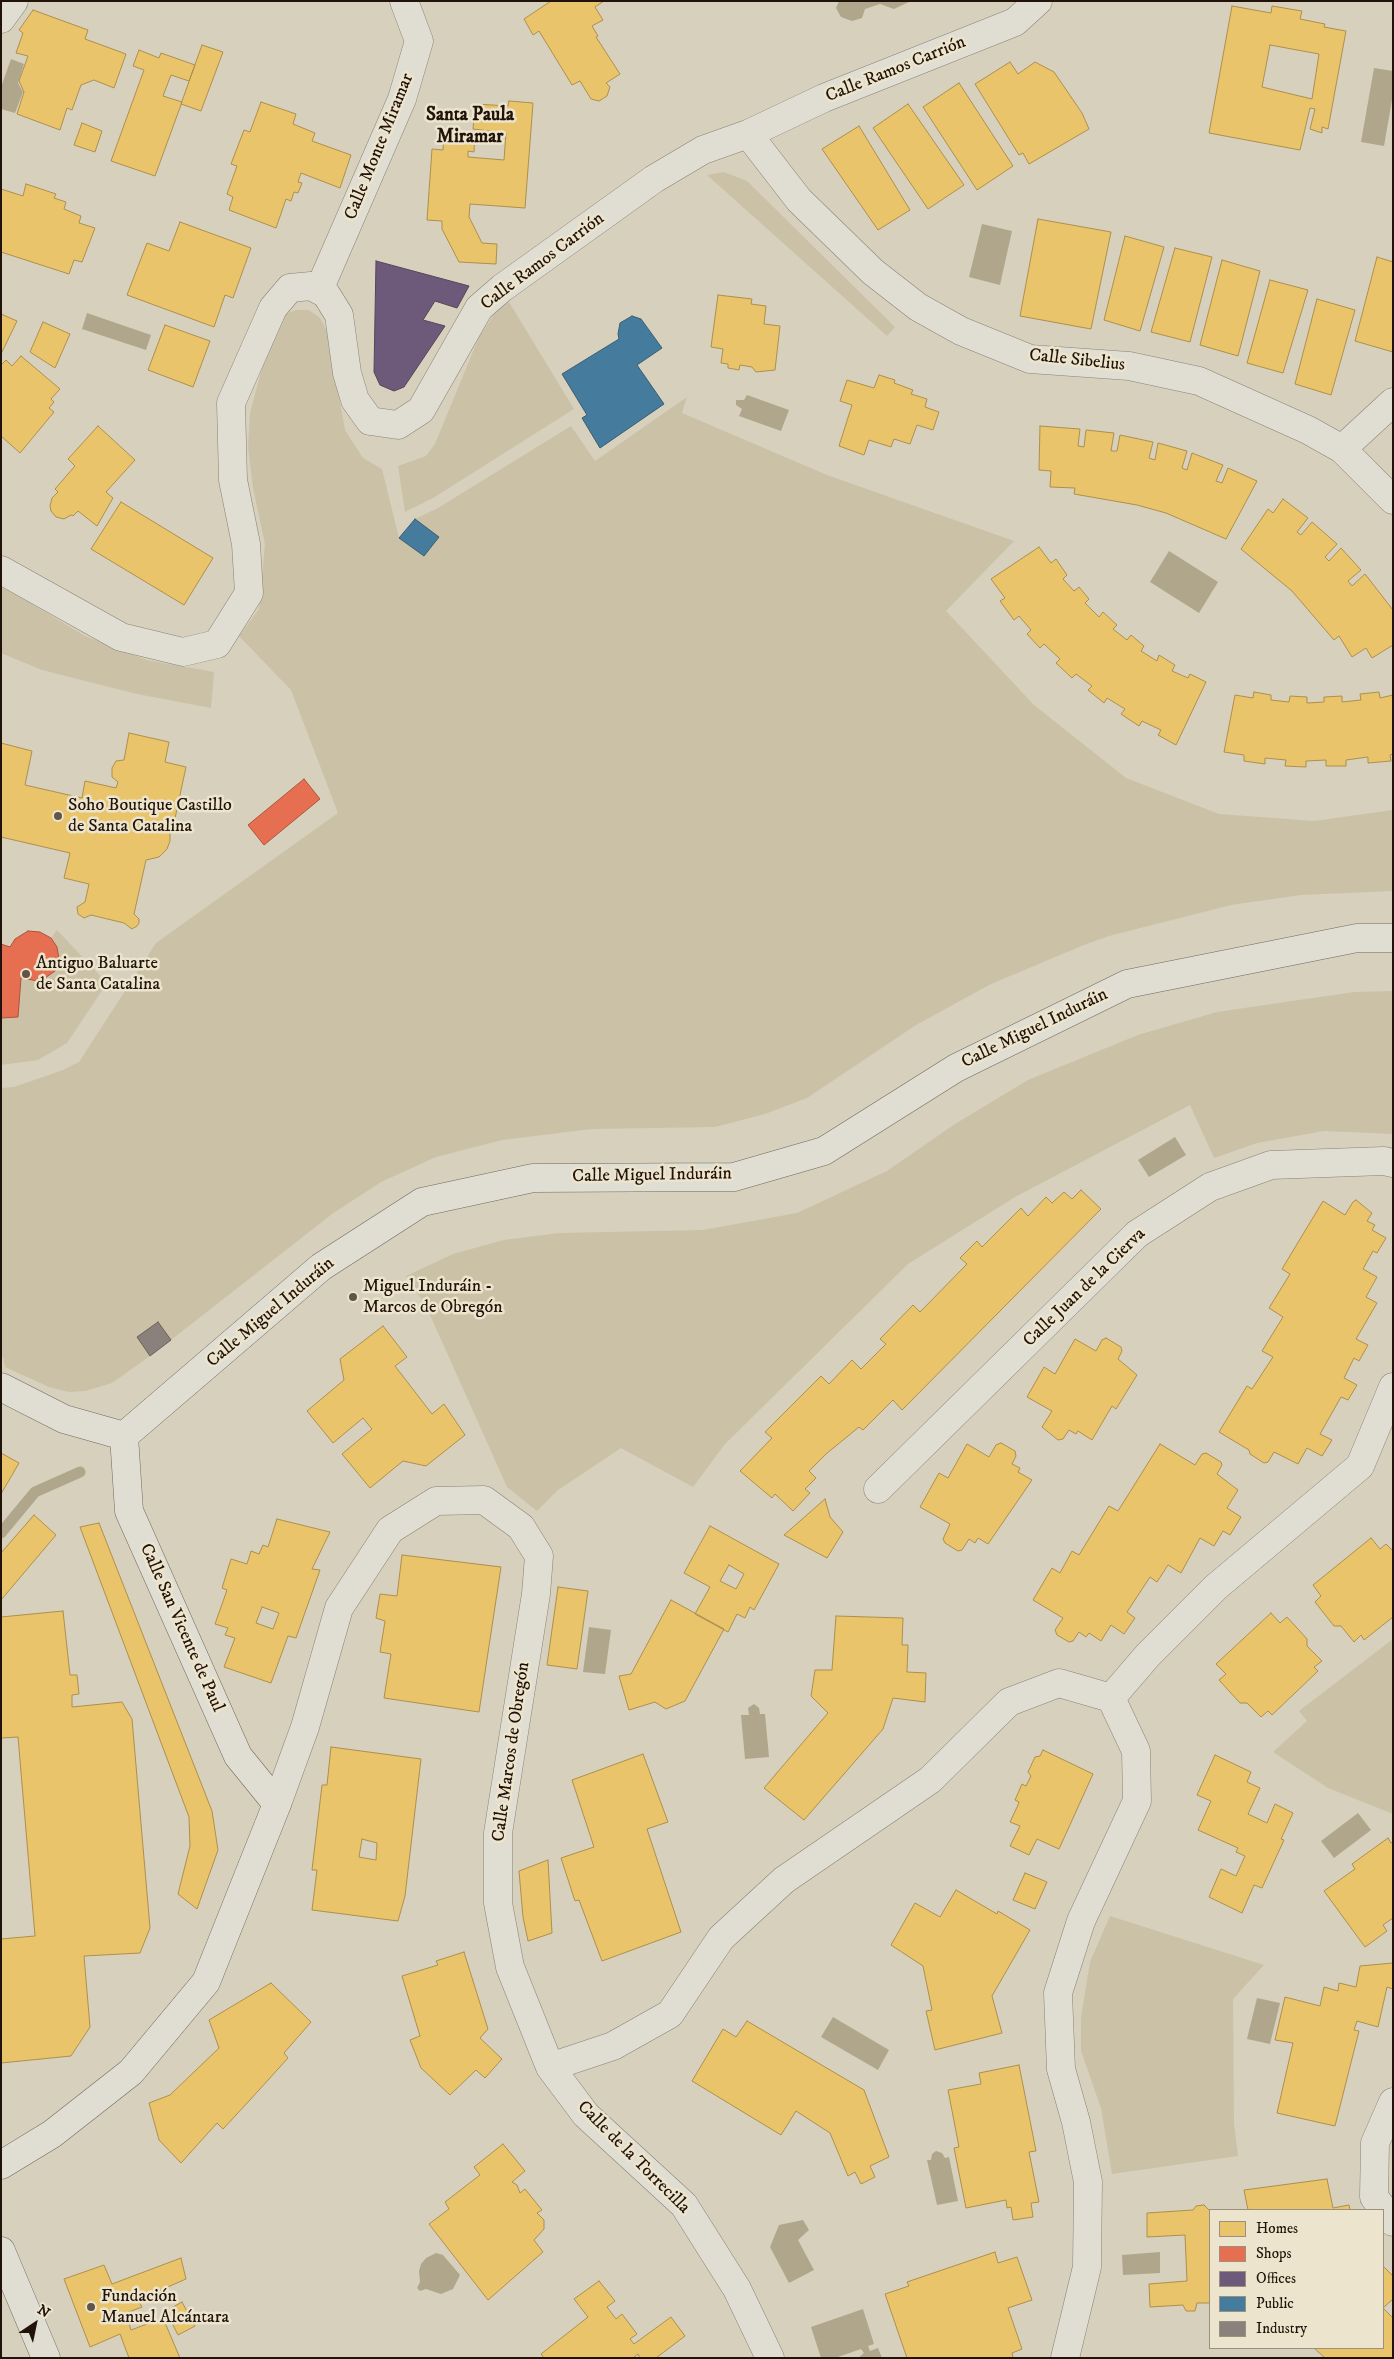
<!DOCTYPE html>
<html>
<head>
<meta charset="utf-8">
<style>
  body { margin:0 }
  #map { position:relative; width:1394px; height:2359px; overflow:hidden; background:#d7d0bc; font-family:"IM FELL DW Pica",serif }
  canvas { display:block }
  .frame { position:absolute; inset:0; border:2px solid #21130a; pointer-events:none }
  .legend { position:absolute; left:1209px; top:2209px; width:175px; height:140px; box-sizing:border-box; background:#ece4cc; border:1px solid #9b907e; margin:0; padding:6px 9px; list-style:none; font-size:15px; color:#21130a }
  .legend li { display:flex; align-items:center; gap:10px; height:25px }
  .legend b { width:25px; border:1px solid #9b907e }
  .north { position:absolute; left:10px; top:2299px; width:50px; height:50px; -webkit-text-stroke:4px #ece4cc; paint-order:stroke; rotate:34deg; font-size:14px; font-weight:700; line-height:20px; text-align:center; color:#21130a }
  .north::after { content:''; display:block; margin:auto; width:18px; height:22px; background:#21130a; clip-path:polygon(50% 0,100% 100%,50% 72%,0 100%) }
</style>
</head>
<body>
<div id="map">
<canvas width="1394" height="2359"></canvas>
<div class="frame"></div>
<ul class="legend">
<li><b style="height:14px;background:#e9c46a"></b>Homes</li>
<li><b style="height:14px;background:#e76f51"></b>Shops</li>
<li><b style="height:14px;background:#6d597a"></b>Offices</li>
<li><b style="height:14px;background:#457b9d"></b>Public</li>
<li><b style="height:14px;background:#8a817c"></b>Industry</li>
</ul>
<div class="north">N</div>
</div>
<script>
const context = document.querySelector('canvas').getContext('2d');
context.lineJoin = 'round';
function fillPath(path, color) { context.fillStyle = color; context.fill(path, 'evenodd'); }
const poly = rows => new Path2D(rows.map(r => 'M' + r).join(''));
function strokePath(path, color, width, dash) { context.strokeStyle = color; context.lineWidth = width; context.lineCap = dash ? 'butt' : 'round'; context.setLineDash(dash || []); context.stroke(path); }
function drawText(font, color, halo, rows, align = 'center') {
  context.font = font + ' "IM FELL DW Pica",serif'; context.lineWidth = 5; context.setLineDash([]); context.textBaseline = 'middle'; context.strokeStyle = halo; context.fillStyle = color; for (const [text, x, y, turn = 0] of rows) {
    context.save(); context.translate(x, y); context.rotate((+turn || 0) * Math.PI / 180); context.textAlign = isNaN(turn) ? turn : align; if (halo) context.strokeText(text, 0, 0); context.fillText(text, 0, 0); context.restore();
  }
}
fillPath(poly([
  [724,172,747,181,895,327,887,336,707,175],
  [509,302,574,409,433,498,405,512,398,466,426,456,435,444,479,337,496,311],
  [296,310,309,310,320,318,328,333,345,430,363,458,382,469,399,538,424,556,439,537,415,519,438,508,571,426,595,461,687,397,682,413,827,475,1014,541,946,611,1034,705,1126,778,1219,814,1314,821,1393,810,1393,891,1301,895,1231,905,1109,936,1084,945,991,984,916,1025,807,1098,765,1114,715,1127,592,1129,502,1140,436,1157,381,1182,332,1214,171,1340,157,1322,137,1337,150,1356,112,1383,85,1391,69,1392,49,1387,5,1367,3,1357,1,1356,1,1088,14,1087,63,1070,79,1062,156,943,338,813,291,690,239,636,259,609,265,544,253,488,248,447,250,413,264,361,283,315],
  [1,585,85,636,147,660,214,672,211,708,137,694,42,670,1,653],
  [57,930,107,983,67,1043,38,1060,1,1065,1,995,19,999,21,978,38,981,45,978,55,971,59,959,57,947,51,938],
  [1393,991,1393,1134,1324,1131,1257,1143,1214,1158,1190,1105,1015,1197,908,1264,725,1444,693,1487,621,1448,558,1490,537,1511,507,1487,426,1306,406,1276,453,1254,504,1240,559,1233,703,1230,797,1213,887,1171,955,1124,1028,1080,1138,1035,1217,1012,1354,992],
  [1393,1639,1393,1814,1328,1788,1273,1752,1307,1721,1299,1711],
  [1110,1916,1264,1965,1233,1999,1234,2123,1238,2156,1112,2174,1101,2108,1081,2051,1081,2017,1090,1962]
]), '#cbc1a7');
fillPath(poly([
  [839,1,911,1,894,9,880,4,865,9,862,18,852,21,841,17,836,8],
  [11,59,24,64,18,83,23,92,15,113,1,109,1,87],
  [1374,68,1393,71,1393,94,1384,146,1361,142],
  [982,224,1012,231,1000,285,969,277],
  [87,313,151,335,146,350,82,329],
  [747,395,789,410,781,431,739,416,742,409,736,405,736,400,744,400],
  [1169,551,1218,582,1199,613,1150,582],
  [1175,1137,1186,1155,1149,1177,1138,1160],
  [589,1627,611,1630,605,1674,583,1672],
  [754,1704,759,1708,760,1714,765,1714,769,1757,745,1759,741,1715,749,1715,748,1708],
  [1358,1813,1371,1830,1334,1858,1321,1841],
  [1257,1998,1280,2003,1270,2044,1247,2039],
  [833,2017,889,2050,878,2070,821,2037],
  [936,2151,942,2153,945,2158,949,2157,958,2201,937,2205,927,2160,931,2160,932,2154],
  [803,2220,809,2230,798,2240,814,2270,789,2283,770,2247,779,2225],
  [1160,2252,1160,2273,1123,2275,1122,2255],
  [436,2253,443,2255,460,2275,453,2289,441,2294,426,2289,420,2291,417,2288,420,2282,419,2271,421,2264,426,2258],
  [863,2309,874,2344,868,2346,870,2351,878,2348,882,2358,858,2358,864,2353,861,2349,835,2358,821,2358,811,2327]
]), '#b0a68c');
const homes = poly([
  [551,1,604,1,595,7,603,20,592,26,598,36,596,37,620,74,606,83,610,87,607,96,599,101,591,99,580,81,572,85,539,31,533,35,524,19,551,1],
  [1232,6,1271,13,1272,6,1302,11,1300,19,1325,24,1324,27,1346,31,1328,129,1322,127,1322,133,1310,129,1315,109,1310,108,1300,150,1209,133,1232,6],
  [1270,45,1319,54,1312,99,1262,87,1270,45],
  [33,10,88,30,85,39,126,54,114,88,94,80,81,85,72,110,67,108,60,130,17,114,24,92,19,81,28,56,16,53,23,33,19,30,33,10],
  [202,45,223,52,201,111,181,104,202,45],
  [139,50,159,58,161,53,195,65,189,81,171,75,163,96,182,102,155,176,111,161,144,70,133,66,139,50],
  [1010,62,1018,74,1035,62,1054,72,1082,113,1089,129,1029,164,1023,153,1019,155,975,84,1010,62],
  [959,83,1013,166,977,190,923,107,959,83],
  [509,101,533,103,525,208,470,204,469,217,482,243,497,244,496,264,459,262,442,229,442,221,427,220,432,149,443,150,444,133,475,135,474,152,468,151,468,157,504,160,506,133,473,129,475,104,508,106,509,101],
  [261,102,296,114,293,124,315,133,312,141,351,155,340,188,301,173,298,182,302,183,298,193,294,192,291,201,286,199,276,228,229,210,233,197,227,194,237,166,231,164,244,130,250,132,261,102],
  [908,104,964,185,928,209,873,128,908,104],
  [82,123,102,131,95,152,74,145,82,123],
  [859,126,910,210,878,230,822,149,859,126],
  [26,184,56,194,54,198,66,202,64,209,81,216,79,223,95,228,82,262,74,260,69,274,1,252,1,189,23,196,26,184],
  [1038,219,1111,232,1091,329,1020,316,1038,219],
  [180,222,251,248,233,298,225,295,214,327,127,295,147,243,169,251,180,222],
  [1125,236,1164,247,1140,331,1104,320,1125,236],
  [1175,248,1212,257,1190,342,1151,332,1175,248],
  [1377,257,1393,262,1393,352,1355,341,1377,257],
  [1222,260,1260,271,1238,356,1200,345,1222,260],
  [1270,280,1308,290,1283,373,1247,363,1270,280],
  [718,295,752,299,751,304,766,306,764,324,780,326,775,370,756,372,752,367,740,365,739,370,728,368,728,364,721,363,723,349,711,347,718,295],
  [1317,299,1355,310,1331,395,1295,384,1317,299],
  [1,314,17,321,1,354,1,314],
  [43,322,70,334,55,368,30,352,43,322],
  [165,325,210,341,193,387,148,370,165,325],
  [21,356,60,389,51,399,54,402,49,408,54,412,20,453,1,436,1,365,6,360,12,366,21,356],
  [879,375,895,380,894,383,913,390,911,394,927,399,925,407,939,412,933,430,917,425,910,444,894,439,891,447,869,440,864,455,839,446,852,405,840,401,847,380,874,388,879,375],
  [98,426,135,460,106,492,113,498,97,526,78,511,73,516,71,515,64,519,56,517,51,511,50,506,52,498,58,492,55,489,75,466,68,459,98,426],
  [1040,426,1080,429,1078,446,1084,447,1086,430,1114,433,1111,451,1117,451,1120,435,1153,442,1149,458,1155,460,1158,443,1187,451,1182,468,1187,470,1192,453,1223,465,1216,481,1222,483,1228,468,1257,481,1226,539,1166,513,1137,505,1074,494,1075,488,1050,487,1051,471,1039,470,1040,426],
  [1283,499,1308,518,1297,532,1301,535,1312,522,1337,544,1325,557,1329,561,1341,548,1361,570,1348,581,1352,586,1365,574,1393,610,1393,645,1372,658,1366,648,1352,657,1339,636,1334,640,1292,591,1241,549,1268,509,1273,513,1283,499],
  [121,502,213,558,184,605,91,549,121,502],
  [1039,547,1051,563,1056,559,1067,575,1063,579,1074,591,1079,587,1089,599,1085,603,1099,617,1103,612,1117,625,1113,629,1127,640,1131,635,1144,646,1141,651,1157,661,1159,655,1175,665,1172,671,1188,678,1190,674,1206,682,1176,745,1158,735,1161,730,1142,721,1139,726,1121,714,1125,709,1107,698,1104,703,1088,690,1092,686,1076,674,1072,678,1056,663,1060,659,1044,644,1040,648,1027,634,1031,630,1019,616,1014,620,1000,601,1005,598,991,579,1039,547],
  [1254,692,1271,695,1271,700,1289,702,1290,696,1307,697,1307,703,1324,702,1324,697,1342,696,1342,702,1361,700,1360,694,1379,692,1380,698,1393,695,1393,754,1390,755,1391,761,1368,763,1368,757,1346,760,1346,766,1326,766,1326,760,1306,761,1306,767,1285,766,1286,760,1265,758,1265,764,1244,761,1244,755,1224,752,1235,695,1253,698,1254,692],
  [129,733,169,742,165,762,186,767,174,823,165,822,170,832,170,841,167,849,159,857,146,860,134,914,139,919,139,923,137,926,132,929,124,923,91,915,84,918,78,914,77,907,85,902,89,884,64,878,70,853,1,837,1,743,32,751,25,785,82,798,85,781,116,788,118,782,112,777,112,768,116,761,124,760,129,733],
  [1081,1190,1101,1209,902,1410,893,1400,863,1430,859,1427,826,1454,809,1471,816,1478,805,1489,810,1493,793,1511,775,1494,772,1498,740,1471,772,1438,765,1432,821,1376,829,1384,852,1360,861,1369,886,1344,880,1339,913,1305,920,1312,967,1264,960,1258,977,1241,982,1247,1021,1208,1028,1216,1046,1197,1052,1203,1064,1192,1072,1199,1081,1190],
  [1356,1200,1372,1213,1367,1221,1375,1225,1372,1230,1386,1238,1377,1253,1373,1251,1363,1269,1377,1277,1366,1297,1377,1303,1356,1339,1368,1345,1359,1361,1354,1358,1344,1378,1357,1385,1348,1400,1341,1397,1320,1434,1332,1440,1322,1456,1307,1448,1298,1464,1274,1452,1268,1462,1264,1463,1250,1454,1249,1450,1219,1432,1247,1386,1252,1389,1273,1357,1262,1351,1283,1317,1269,1308,1290,1274,1282,1269,1323,1201,1345,1215,1353,1202,1356,1200],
  [383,1326,407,1357,395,1366,432,1414,444,1404,465,1435,426,1466,403,1461,370,1488,342,1454,372,1429,363,1418,333,1443,307,1411,344,1380,340,1359,383,1326],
  [1106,1338,1121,1347,1122,1351,1118,1359,1137,1375,1116,1409,1112,1406,1092,1440,1078,1431,1076,1434,1069,1430,1063,1439,1058,1440,1042,1427,1052,1411,1027,1397,1044,1367,1055,1374,1075,1339,1096,1351,1102,1340,1106,1338],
  [1001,1443,1015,1451,1016,1456,1012,1464,1020,1468,1018,1472,1032,1480,988,1544,978,1538,975,1543,969,1539,962,1550,958,1551,945,1543,943,1539,950,1524,920,1507,939,1473,948,1478,967,1444,989,1457,996,1445,1001,1443],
  [1160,1444,1195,1465,1202,1454,1206,1453,1221,1462,1222,1465,1217,1474,1238,1490,1227,1508,1241,1517,1230,1535,1223,1531,1214,1546,1200,1538,1181,1573,1168,1565,1157,1582,1150,1577,1127,1612,1135,1618,1124,1634,1111,1625,1101,1641,1089,1633,1086,1637,1079,1632,1073,1641,1069,1642,1057,1635,1055,1630,1063,1618,1033,1600,1052,1568,1060,1573,1072,1551,1079,1555,1109,1506,1118,1511,1160,1444],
  [1,1453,19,1463,1,1494,1,1453],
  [825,1499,830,1517,843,1532,827,1558,784,1535,825,1499],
  [34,1515,56,1535,1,1600,1,1553,34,1515],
  [277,1519,330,1532,312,1569,320,1570,296,1638,288,1636,271,1683,224,1667,235,1638,225,1635,228,1628,215,1624,227,1590,222,1588,231,1559,247,1564,251,1551,259,1554,263,1545,268,1547,277,1519],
  [262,1607,279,1613,273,1629,256,1623,262,1607],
  [99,1523,212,1811,218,1850,197,1909,178,1894,190,1846,189,1817,80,1527,99,1523],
  [710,1526,779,1564,754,1610,750,1607,745,1618,737,1614,728,1632,695,1614,710,1587,684,1573,710,1526],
  [729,1565,744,1574,736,1589,720,1581,729,1565],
  [1371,1538,1380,1549,1386,1544,1393,1551,1393,1617,1364,1640,1361,1635,1354,1642,1341,1626,1334,1626,1315,1602,1321,1596,1313,1585,1371,1538],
  [402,1555,501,1567,479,1712,384,1698,391,1654,380,1652,385,1621,376,1618,380,1594,397,1596,402,1555],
  [558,1587,588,1591,577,1669,547,1665,558,1587],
  [671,1600,724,1629,685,1701,666,1709,655,1702,629,1710,619,1676,631,1674,671,1600],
  [63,1611,70,1675,77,1675,79,1694,72,1695,72,1707,122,1702,132,1719,150,1928,140,1953,84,1956,90,2027,71,2056,1,2063,1,1939,35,1936,18,1737,1,1738,1,1617,63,1611],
  [1271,1613,1280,1623,1287,1617,1307,1639,1307,1646,1322,1661,1314,1667,1318,1671,1272,1715,1268,1711,1261,1717,1247,1703,1240,1703,1219,1680,1226,1674,1216,1664,1271,1613],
  [836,1616,903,1618,902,1645,908,1645,907,1672,926,1673,925,1702,893,1698,883,1729,804,1820,764,1788,828,1713,811,1696,815,1670,832,1670,836,1616],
  [331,1747,421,1759,405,1896,398,1921,312,1910,317,1870,312,1870,322,1785,327,1785,331,1747],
  [362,1839,377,1843,376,1860,359,1857,362,1839],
  [1043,1750,1093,1774,1059,1849,1037,1839,1029,1855,1010,1846,1020,1826,1010,1822,1018,1805,1019,1802,1015,1800,1022,1784,1026,1786,1031,1776,1028,1772,1035,1757,1040,1756,1043,1750],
  [643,1754,668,1822,647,1829,681,1932,602,1961,579,1900,575,1901,561,1858,594,1847,572,1780,643,1754],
  [1215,1755,1251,1772,1247,1782,1260,1788,1248,1814,1267,1823,1275,1804,1293,1813,1281,1839,1284,1840,1262,1888,1254,1885,1242,1913,1209,1897,1221,1869,1236,1876,1245,1856,1236,1852,1238,1848,1198,1830,1211,1801,1197,1795,1215,1755],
  [1388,1838,1391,1843,1393,1842,1393,1918,1383,1925,1387,1931,1365,1947,1324,1891,1355,1869,1352,1864,1388,1838],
  [548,1860,552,1933,528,1941,523,1917,519,1871,548,1860],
  [1025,1873,1047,1882,1035,1909,1013,1900,1025,1873],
  [956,1890,997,1914,998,1911,1030,1930,992,1996,1002,2033,935,2050,926,2011,932,2010,923,1966,891,1945,915,1903,940,1917,956,1890],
  [464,1952,488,2029,480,2038,502,2059,485,2078,476,2070,450,2095,421,2068,410,2040,420,2036,402,1976,438,1965,436,1961,464,1952],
  [1393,1963,1393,1989,1387,1987,1378,2027,1357,2021,1354,2030,1359,2031,1335,2126,1277,2113,1293,2043,1275,2040,1285,1997,1320,2006,1324,1987,1338,1991,1339,1983,1356,1987,1360,1966,1393,1963],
  [271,1983,311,2022,284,2053,288,2058,249,2101,223,2129,217,2123,181,2163,159,2140,149,2103,170,2095,219,2048,209,2020,271,1983],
  [747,2021,864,2090,889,2157,870,2166,875,2177,861,2184,855,2172,848,2176,830,2133,796,2111,781,2135,692,2081,723,2029,736,2037,747,2021],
  [1019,2065,1036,2151,1029,2152,1039,2202,1031,2203,1033,2217,1013,2220,1011,2207,1007,2208,1006,2200,966,2208,954,2148,959,2147,948,2090,981,2084,979,2073,1019,2065],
  [503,2144,525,2171,512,2182,517,2185,520,2193,525,2189,542,2210,537,2213,544,2220,544,2229,534,2240,543,2252,488,2300,429,2224,449,2209,445,2202,480,2175,474,2167,503,2144],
  [1327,2179,1333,2208,1349,2205,1350,2210,1248,2210,1244,2190,1327,2179],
  [1204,2205,1210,2211,1210,2303,1197,2303,1195,2311,1186,2311,1183,2305,1150,2307,1149,2284,1187,2281,1185,2235,1147,2237,1147,2213,1193,2210,1196,2206,1204,2205],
  [995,2252,998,2263,1017,2257,1032,2300,1008,2308,1022,2349,1012,2353,1013,2358,907,2358,885,2294,909,2286,907,2282,995,2252],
  [181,2258,186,2279,138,2300,142,2307,126,2313,131,2330,163,2318,180,2358,129,2358,120,2334,90,2347,64,2279,104,2265,112,2284,181,2258],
  [1383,2266,1393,2276,1393,2299,1383,2308,1393,2318,1393,2358,1325,2358,1314,2348,1383,2348,1383,2266],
  [599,2281,615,2301,607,2307,616,2319,622,2314,637,2334,630,2339,634,2344,671,2317,685,2336,656,2358,640,2358,638,2354,633,2358,544,2358,541,2354,588,2317,574,2299,599,2281],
  [182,2302,195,2326,178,2335,166,2311,182,2302]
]);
fillPath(homes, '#e9c46a');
strokePath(homes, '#ad8f4d', 1);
const shops = poly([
  [304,779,320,799,264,845,248,825,304,779],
  [28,931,40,932,51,938,57,947,59,959,55,971,45,978,38,981,21,978,18,1017,1,1018,1,944,10,947,15,939,28,931]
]);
fillPath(shops, '#e76f51');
strokePath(shops, '#ac533c', 1);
const offices = poly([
  [376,261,469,286,457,308,435,301,423,320,445,326,404,387,394,391,380,385,374,372,376,261]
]);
fillPath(offices, '#6d597a');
strokePath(offices, '#564458', 1);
const public = poly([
  [632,316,641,319,662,348,637,365,664,404,600,448,582,418,587,415,562,374,619,339,618,334,620,323,632,316],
  [415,519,439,537,424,556,399,538,415,519]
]);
fillPath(public, '#457b9d');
strokePath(public, '#3a5c71', 1);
const industry = poly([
  [158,1322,171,1340,150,1356,137,1337,158,1322]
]);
fillPath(industry, '#8a817c');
strokePath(industry, '#6a605a', 1);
strokePath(poly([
  [1,1533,35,1492,80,1472]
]), '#b0a68c', 11);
const street = poly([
  [1,19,14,1],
  [748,134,799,200,873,272,918,307,961,331,1030,359,1129,366,1199,381,1308,430,1342,449,1393,500],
  [319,290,402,99,419,41,404,1],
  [1342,449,1393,402],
  [1,570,121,637,183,652,217,644,249,593,246,544,233,480,231,403,273,308,290,288,311,286,326,294,339,315,347,373,355,400,370,421,398,425,421,410,479,308,502,288,654,179,703,150,748,134,824,98,1015,22,1038,1],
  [878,1489,1137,1234,1210,1187,1271,1165,1384,1161,1393,1163],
  [1111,1698,1148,1655,1216,1587,1360,1466,1393,1387],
  [277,1804,305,1727,339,1608,390,1530,436,1501,484,1500,521,1527,539,1556,536,1594,498,1833,498,1903,510,1967,550,2067,613,2046,670,2014,721,1938,784,1880,930,1780,1009,1702,1059,1683,1111,1698,1136,1751,1137,1801,1081,1921,1058,1993,1061,2069,1076,2122,1088,2182,1087,2267,1065,2358],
  [550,2067,586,2115,684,2205,737,2289,770,2358],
  [1393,2102,1375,2143,1374,2197,1393,2222]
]);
const secondary = poly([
  [1,1387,64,1419,124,1436],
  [124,1436,321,1267,422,1202,533,1178,734,1177,824,1151,956,1068,1127,984,1357,938,1393,938],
  [1,2165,52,2134,131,2072,206,1982,277,1804,238,1756,129,1511,124,1436],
  [1,2251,46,2358]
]);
strokePath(street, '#888276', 29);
strokePath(secondary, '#6f695e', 29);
strokePath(street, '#e0ddd2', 28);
strokePath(secondary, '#e0ddd2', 28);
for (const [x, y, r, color] of [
  [58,816,5,"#615548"],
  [26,974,5,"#615548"],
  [353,1297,5,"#615548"],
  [91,2307,5,"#615548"]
]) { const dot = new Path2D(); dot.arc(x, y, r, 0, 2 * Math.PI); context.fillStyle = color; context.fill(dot); strokePath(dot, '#ece4cc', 2); }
drawText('18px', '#21130a', '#ece4cc', [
  ["Calle Ramos Carrión",896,70,-22],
  ["Calle Monte Miramar",380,147,-68],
  ["Calle Ramos Carrión",543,262,-37],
  ["Calle Sibelius",1077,361,6],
  ["Calle Miguel Induráin",1035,1029,-26],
  ["Calle Miguel Induráin",652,1176,-1],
  ["Calle Juan de la Cierva",1085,1288,-44],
  ["Calle Miguel Induráin",271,1313,-40],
  ["Calle San Vicente de Paul",181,1628,66],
  ["Calle Marcos de Obregón",512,1752,-82],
  ["Calle de la Torrecilla",633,2158,45]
]);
drawText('18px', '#21130a', '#ece4cc', [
  ["Soho Boutique Castillo",68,806],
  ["de Santa Catalina",68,827],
  ["Antiguo Baluarte",36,964],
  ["de Santa Catalina",36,985],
  ["Miguel Induráin -",363,1287],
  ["Marcos de Obregón",363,1308],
  ["Fundación",101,2297],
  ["Manuel Alcántara",101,2318]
], 'left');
drawText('bold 19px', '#21130a', '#ece4cc', [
  ["Santa Paula",470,116],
  ["Miramar",470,138]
]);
</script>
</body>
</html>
